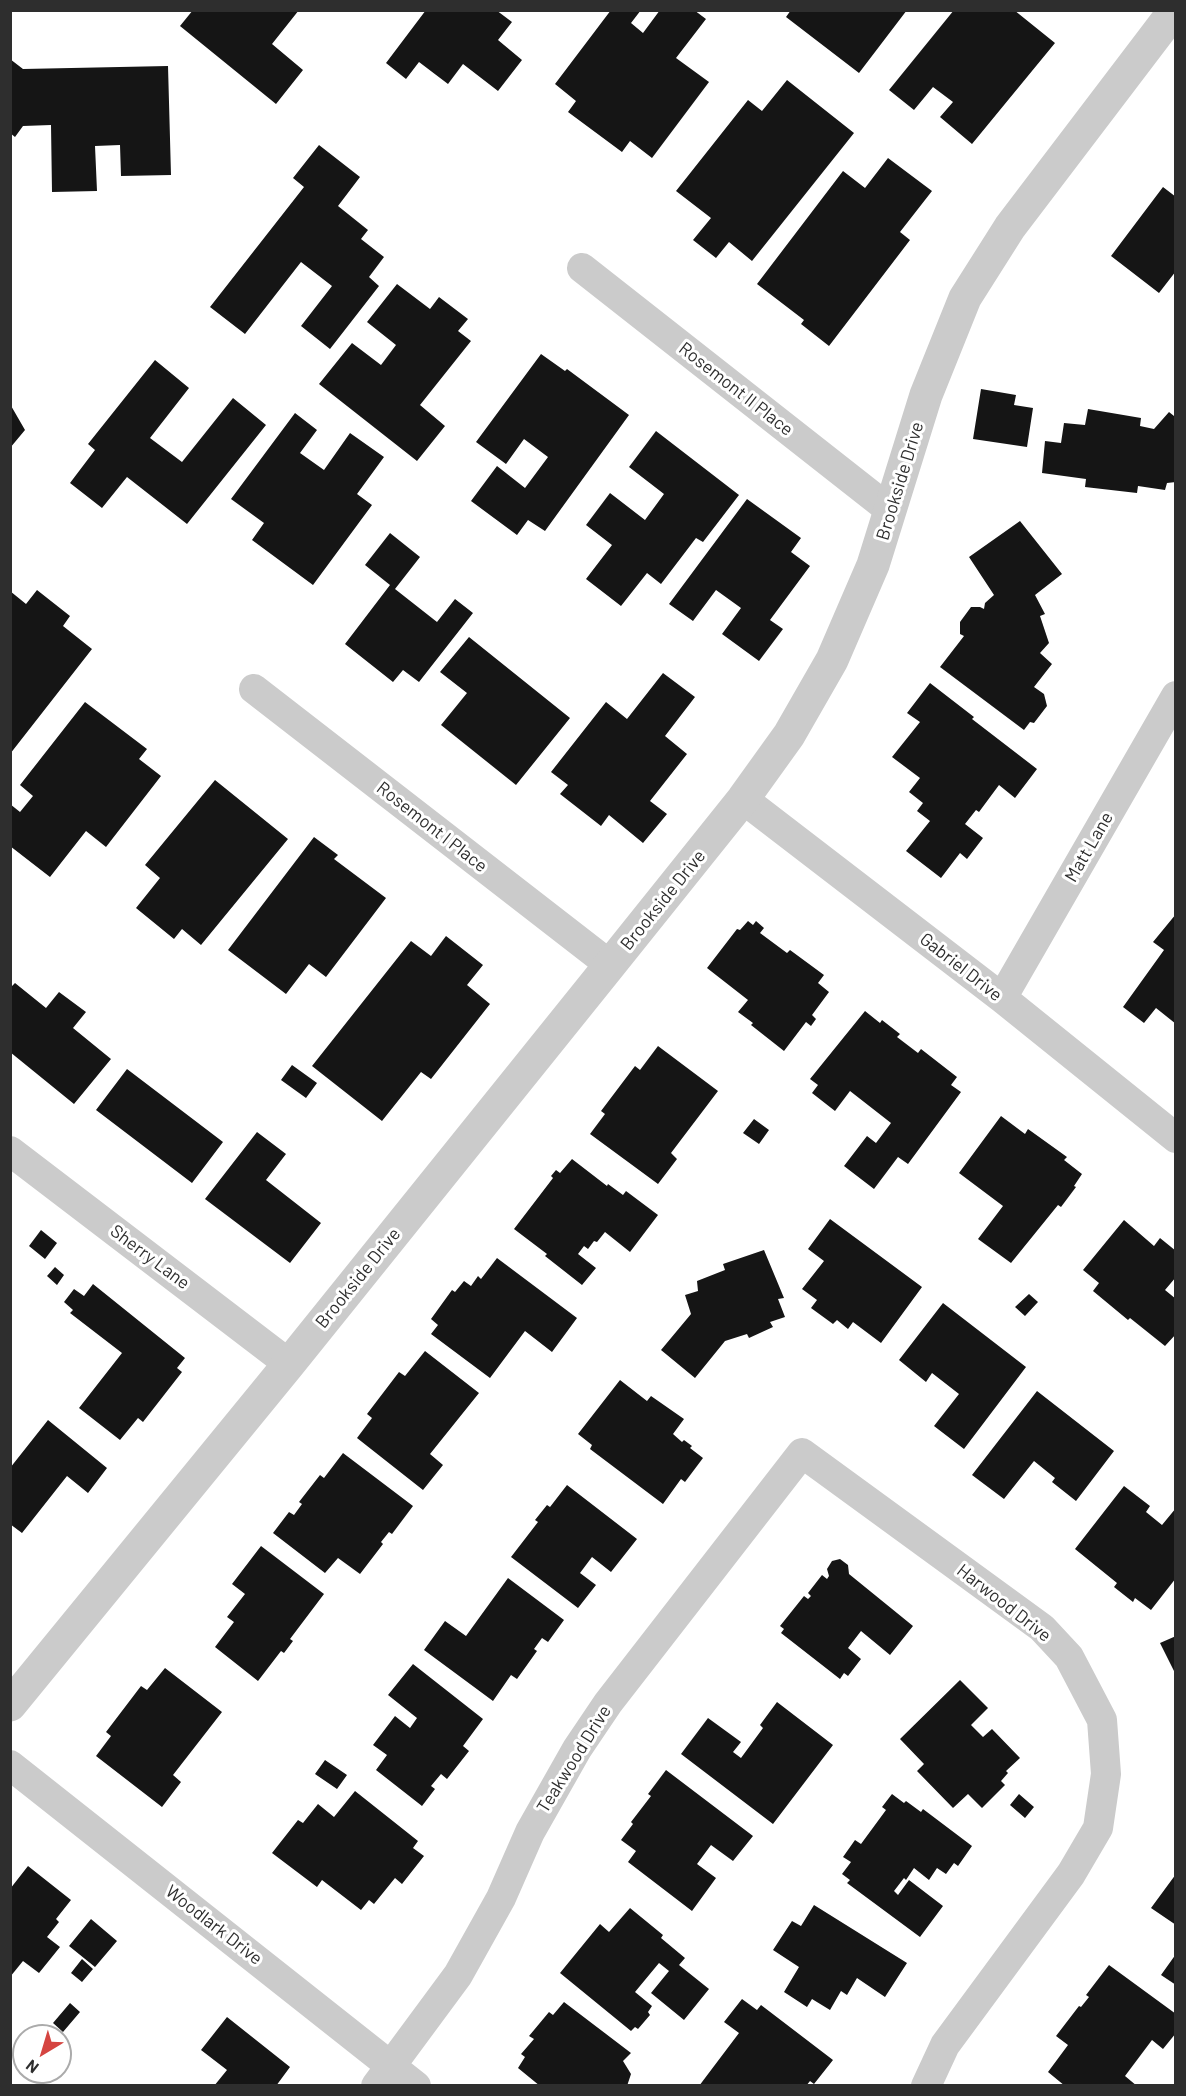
<!DOCTYPE html>
<html>
<head>
<meta charset="utf-8">
<style>
  body { margin:0 }
  #map { position:relative; width:1186px; height:2096px; overflow:hidden; background:#fff; font-family:Barlow,sans-serif }
  canvas { display:block }
  .frame { position:absolute; inset:0; border:12px solid #2e2e2e; pointer-events:none }
  .north { position:absolute; left:12px; top:2024px; width:60px; height:60px; box-sizing:border-box; background:#fff; border:2px solid #ababab; border-radius:50%; rotate:218deg; font-size:16px; font-weight:700; line-height:24px; text-align:center; color:#2e2e2e }
  .north::after { content:''; display:block; margin:auto; width:21px; height:27px; background:#d54541; clip-path:polygon(50% 0,100% 100%,50% 72%,0 100%) }
</style>
</head>
<body>
<div id="map">
<canvas width="1186" height="2096"></canvas>
<div class="frame"></div>
<div class="north">N</div>
</div>
<script>
const context = document.querySelector('canvas').getContext('2d');
context.lineJoin = 'round';
function fillPath(path, color) { context.fillStyle = color; context.fill(path, 'evenodd'); }
const poly = rows => new Path2D(rows.map(r => 'M' + r).join(''));
function strokePath(path, color, width, dash) { context.strokeStyle = color; context.lineWidth = width; context.lineCap = dash ? 'butt' : 'round'; context.setLineDash(dash || []); context.stroke(path); }
function drawText(font, color, halo, rows, align = 'center') {
  context.font = font + ' Barlow,sans-serif'; context.lineWidth = 6; context.setLineDash([]); context.textBaseline = 'middle'; context.strokeStyle = halo; context.fillStyle = color; for (const [text, x, y, turn = 0] of rows) {
    context.save(); context.translate(x, y); context.rotate((+turn || 0) * Math.PI / 180); context.textAlign = isNaN(turn) ? turn : align; if (halo) context.strokeText(text, 0, 0); context.fillText(text, 0, 0); context.restore();
  }
}
fillPath(poly([
  [193,10,299,10,272,44,303,70,276,104,180,26],
  [426,10,496,10,512,22,498,40,522,60,498,91,463,64,448,84,419,62,406,79,386,63],
  [611,10,641,10,631,23,643,33,660,10,694,10,706,19,676,58,709,82,652,158,630,141,622,152,568,112,576,101,555,84],
  [791,10,907,10,859,73,786,17],
  [954,10,1014,10,1055,43,972,144,940,117,953,102,933,87,914,110,889,90],
  [10,59,23,69,168,66,171,175,121,176,120,145,95,146,97,191,52,192,51,125,23,126,15,137,10,133],
  [787,80,854,133,752,261,729,242,716,258,693,240,711,218,676,191,748,100,762,111],
  [319,145,360,177,338,206,368,230,361,239,384,257,369,277,379,286,330,349,301,326,332,286,301,262,245,334,210,307,304,187,293,178],
  [888,158,932,191,900,232,910,240,829,346,801,324,804,320,757,284,843,171,865,188],
  [1163,187,1176,197,1176,271,1159,293,1111,256],
  [397,284,430,309,439,297,468,319,458,331,471,341,420,405,445,426,417,461,319,384,352,343,381,365,396,345,367,322],
  [541,354,565,371,567,369,629,415,545,531,528,520,517,535,471,501,497,466,525,488,548,457,524,439,506,464,476,442],
  [155,360,189,388,150,438,182,462,233,398,266,425,187,524,127,477,102,508,70,483,95,450,88,444],
  [981,389,1016,395,1014,405,1033,408,1027,447,973,439],
  [10,404,25,430,10,448],
  [1088,409,1141,418,1140,426,1154,429,1169,412,1174,416,1176,414,1176,482,1167,483,1165,490,1138,486,1137,493,1085,487,1086,479,1042,473,1045,441,1061,443,1064,423,1085,425],
  [295,413,317,430,300,453,324,470,350,433,384,457,357,494,372,505,313,585,252,540,264,523,231,499],
  [656,431,739,495,703,542,696,538,661,584,647,573,621,606,586,579,612,545,586,525,610,493,645,520,664,494,629,467],
  [747,499,801,538,791,552,810,566,770,620,783,629,759,661,722,634,741,608,716,590,693,621,669,604],
  [1020,521,1062,574,1035,595,1045,614,1040,616,1049,643,1040,653,1052,664,1034,687,1044,694,1047,706,1034,723,1030,722,1024,730,940,667,964,636,960,634,960,622,971,607,980,607,984,609,985,603,994,595,969,557],
  [390,533,420,557,395,589,437,622,455,599,473,613,419,682,403,670,393,682,345,644,390,585,365,565],
  [37,590,70,616,63,626,92,649,10,754,10,591,26,604],
  [469,637,570,718,516,785,441,725,467,693,440,672],
  [663,673,695,697,665,736,687,754,650,801,667,814,643,843,609,815,601,826,560,794,568,785,551,772,606,702,627,719],
  [930,683,974,717,972,719,1037,769,1015,798,999,785,979,812,976,810,965,824,983,838,967,859,960,853,941,878,906,851,930,821,917,811,923,803,909,792,920,778,892,757,920,722,907,713],
  [85,702,147,749,139,759,161,776,106,847,86,831,50,877,10,846,10,804,20,812,33,796,20,785],
  [215,780,288,839,201,945,182,929,174,939,136,908,160,878,145,865],
  [314,837,338,855,334,859,386,898,326,977,309,964,286,994,228,950],
  [1176,914,1176,1024,1156,1008,1144,1023,1123,1007,1164,950,1153,942],
  [748,921,753,925,756,921,764,928,760,933,787,953,790,950,824,975,818,983,829,992,812,1015,816,1019,811,1026,806,1022,784,1051,751,1025,753,1023,738,1012,748,1000,707,968,737,929,740,930],
  [446,936,483,965,467,985,490,1004,431,1079,421,1072,382,1121,312,1066,411,941,431,956],
  [15,983,46,1008,59,992,86,1012,73,1028,111,1059,74,1104,10,1052,10,988],
  [865,1011,880,1023,882,1020,900,1034,897,1037,918,1053,921,1049,957,1077,951,1085,961,1092,908,1164,898,1157,874,1189,844,1166,867,1136,876,1143,891,1123,850,1091,835,1111,812,1093,818,1085,810,1079],
  [658,1046,718,1091,671,1153,677,1159,658,1184,590,1134,605,1114,601,1111,635,1066,640,1070],
  [292,1065,317,1083,306,1098,281,1080],
  [127,1069,223,1142,192,1183,96,1110],
  [1001,1116,1025,1134,1028,1129,1067,1157,1064,1160,1082,1174,1074,1186,1076,1187,1061,1207,1058,1205,1011,1263,978,1239,1003,1206,959,1173],
  [754,1119,769,1130,759,1144,743,1133],
  [257,1132,286,1154,266,1180,321,1223,290,1263,205,1199],
  [572,1159,607,1186,608,1184,623,1195,626,1191,658,1215,630,1252,605,1232,597,1242,594,1241,588,1249,584,1246,578,1254,596,1268,582,1285,545,1256,547,1254,514,1229,553,1178,551,1176,556,1170,560,1173],
  [830,1219,922,1287,881,1343,853,1322,848,1329,837,1320,833,1324,811,1308,817,1300,802,1289,824,1261,808,1249],
  [1124,1220,1154,1246,1160,1238,1176,1251,1176,1277,1165,1290,1176,1299,1176,1334,1165,1346,1130,1318,1128,1320,1093,1291,1099,1283,1083,1270],
  [41,1230,57,1243,45,1259,29,1246],
  [764,1250,784,1298,778,1299,785,1317,770,1322,773,1327,749,1338,747,1334,725,1341,695,1378,661,1350,691,1314,685,1295,698,1291,697,1281,725,1270,723,1264],
  [497,1258,577,1318,552,1352,525,1331,490,1378,431,1334,438,1325,431,1319,452,1290,455,1292,464,1281,471,1286,478,1276,481,1279],
  [55,1267,64,1275,57,1285,47,1276],
  [93,1284,185,1358,177,1368,182,1372,143,1422,138,1418,120,1440,79,1408,122,1353,70,1313,73,1310,64,1302,74,1289,84,1296],
  [1029,1294,1038,1302,1025,1316,1015,1307],
  [943,1303,1026,1367,964,1449,934,1426,959,1394,932,1373,926,1382,899,1360],
  [425,1351,479,1393,430,1454,443,1465,423,1490,357,1438,372,1418,367,1414,399,1372,405,1376],
  [620,1380,647,1401,651,1396,684,1419,673,1434,682,1442,684,1440,692,1446,690,1448,703,1458,685,1482,681,1479,663,1504,590,1449,592,1445,578,1434],
  [1037,1391,1114,1451,1076,1501,1052,1482,1055,1478,1034,1461,1004,1499,972,1475],
  [48,1420,107,1468,88,1493,67,1476,22,1533,10,1524,10,1468],
  [343,1453,413,1506,392,1534,389,1532,381,1542,383,1544,360,1574,338,1558,325,1573,273,1533,289,1512,294,1515,302,1504,299,1502,320,1475,324,1478],
  [567,1485,637,1539,611,1572,592,1557,580,1573,596,1585,578,1608,511,1557,538,1522,535,1520,547,1505,550,1507],
  [1124,1486,1150,1506,1146,1512,1162,1525,1176,1508,1176,1578,1151,1610,1135,1598,1133,1602,1114,1587,1117,1583,1075,1549],
  [261,1546,324,1594,290,1639,293,1641,284,1653,281,1651,258,1681,215,1647,234,1622,227,1617,245,1594,232,1584],
  [840,1559,848,1565,849,1574,913,1626,890,1655,861,1631,848,1648,861,1659,848,1676,844,1673,840,1679,781,1633,784,1629,780,1626,804,1596,808,1599,811,1596,808,1593,822,1575,827,1579,829,1576,827,1569,832,1561],
  [508,1578,564,1620,548,1642,542,1638,534,1649,537,1651,517,1679,511,1675,493,1701,424,1650,445,1621,466,1636],
  [1176,1636,1176,1675,1160,1643],
  [413,1664,483,1719,463,1746,469,1751,447,1779,441,1774,431,1786,435,1789,422,1806,376,1770,387,1755,373,1745,395,1716,410,1728,417,1718,388,1695],
  [165,1668,222,1712,173,1775,181,1782,162,1807,96,1756,111,1736,106,1732,141,1686,147,1690],
  [960,1680,988,1708,971,1725,983,1737,992,1729,1020,1758,1006,1771,1008,1773,1001,1781,1005,1785,982,1808,968,1794,953,1808,917,1771,924,1764,900,1739],
  [777,1702,833,1745,773,1824,681,1754,708,1718,741,1742,733,1752,741,1758,763,1728,760,1725],
  [325,1760,347,1775,337,1789,315,1774],
  [666,1770,753,1836,733,1861,711,1845,697,1864,716,1878,692,1911,628,1862,636,1851,621,1840,633,1824,631,1822,651,1796,648,1794],
  [355,1791,418,1841,413,1848,424,1856,402,1884,395,1878,374,1904,369,1900,361,1910,322,1880,317,1887,272,1853,298,1820,303,1823,318,1804,334,1817],
  [892,1794,904,1803,906,1801,921,1812,923,1809,972,1846,958,1866,954,1863,946,1874,937,1868,929,1880,914,1868,906,1880,904,1878,894,1891,898,1895,909,1880,943,1906,920,1937,847,1883,850,1880,842,1874,851,1862,843,1857,855,1840,861,1844,886,1810,882,1807],
  [1019,1794,1034,1807,1025,1818,1010,1805],
  [28,1866,71,1900,56,1919,59,1922,47,1937,60,1947,39,1973,23,1961,10,1977,10,1889],
  [1176,1874,1176,1925,1151,1908],
  [814,1905,907,1963,885,1997,857,1978,847,1995,841,1991,830,2010,812,1999,807,2007,784,1992,799,1967,773,1950,792,1921,801,1926],
  [630,1908,663,1935,661,1938,685,1958,679,1965,709,1989,684,2020,651,1993,669,1971,659,1963,635,1992,652,2006,648,2012,650,2015,638,2029,635,2027,631,2031,560,1973,600,1924,609,1932],
  [91,1919,117,1941,95,1967,69,1946],
  [1176,1954,1176,1985,1161,1975],
  [82,1959,93,1969,82,1982,71,1973],
  [1109,1965,1176,2014,1176,2033,1163,2049,1152,2040,1125,2076,1137,2086,1065,2086,1048,2072,1068,2045,1056,2036,1079,2006,1081,2007,1089,1997,1086,1995],
  [742,1999,757,2010,761,2005,833,2060,814,2084,810,2081,806,2086,699,2086,739,2033,724,2022],
  [564,2002,631,2053,623,2061,631,2074,627,2086,540,2086,518,2068,525,2057,521,2054,534,2039,529,2036,549,2012,553,2015],
  [70,2003,80,2012,63,2032,53,2023],
  [227,2017,290,2067,276,2086,214,2086,227,2070,201,2050]
]), '#151515');
strokePath(poly([
  [582,268,890,510],
  [254,689,610,965],
  [743,799,1002,998,1176,1138],
  [1002,998,1176,696],
  [10,1151,289,1364],
  [10,1765,416,2086],
  [376,2086,458,1975,501,1898,530,1832,577,1749,608,1703,802,1453,1042,1628,1069,1657,1102,1720,1106,1774,1098,1828,1071,1874,945,2045,926,2086]
]), '#cbcbcb', 30);
strokePath(poly([
  [10,1705,289,1364,610,965,743,799,789,735,832,660,873,565,926,395,965,298,1010,227,1175,10]
]), '#cbcbcb', 33);
drawText('18px', '#2e2e2e', '#fff', [
  ["Rosemont II Place",736,389,38],
  ["Brookside Drive",900,481,-73],
  ["Rosemont I Place",432,827,38],
  ["Matt Lane",1089,847,-60],
  ["Brookside Drive",663,900,-51],
  ["Gabriel Drive",961,967,38],
  ["Sherry Lane",150,1257,37],
  ["Brookside Drive",358,1278,-51],
  ["Harwood Drive",1004,1603,38],
  ["Teakwood Drive",574,1759,-58],
  ["Woodlark Drive",214,1925,38]
]);
</script>
</body>
</html>
